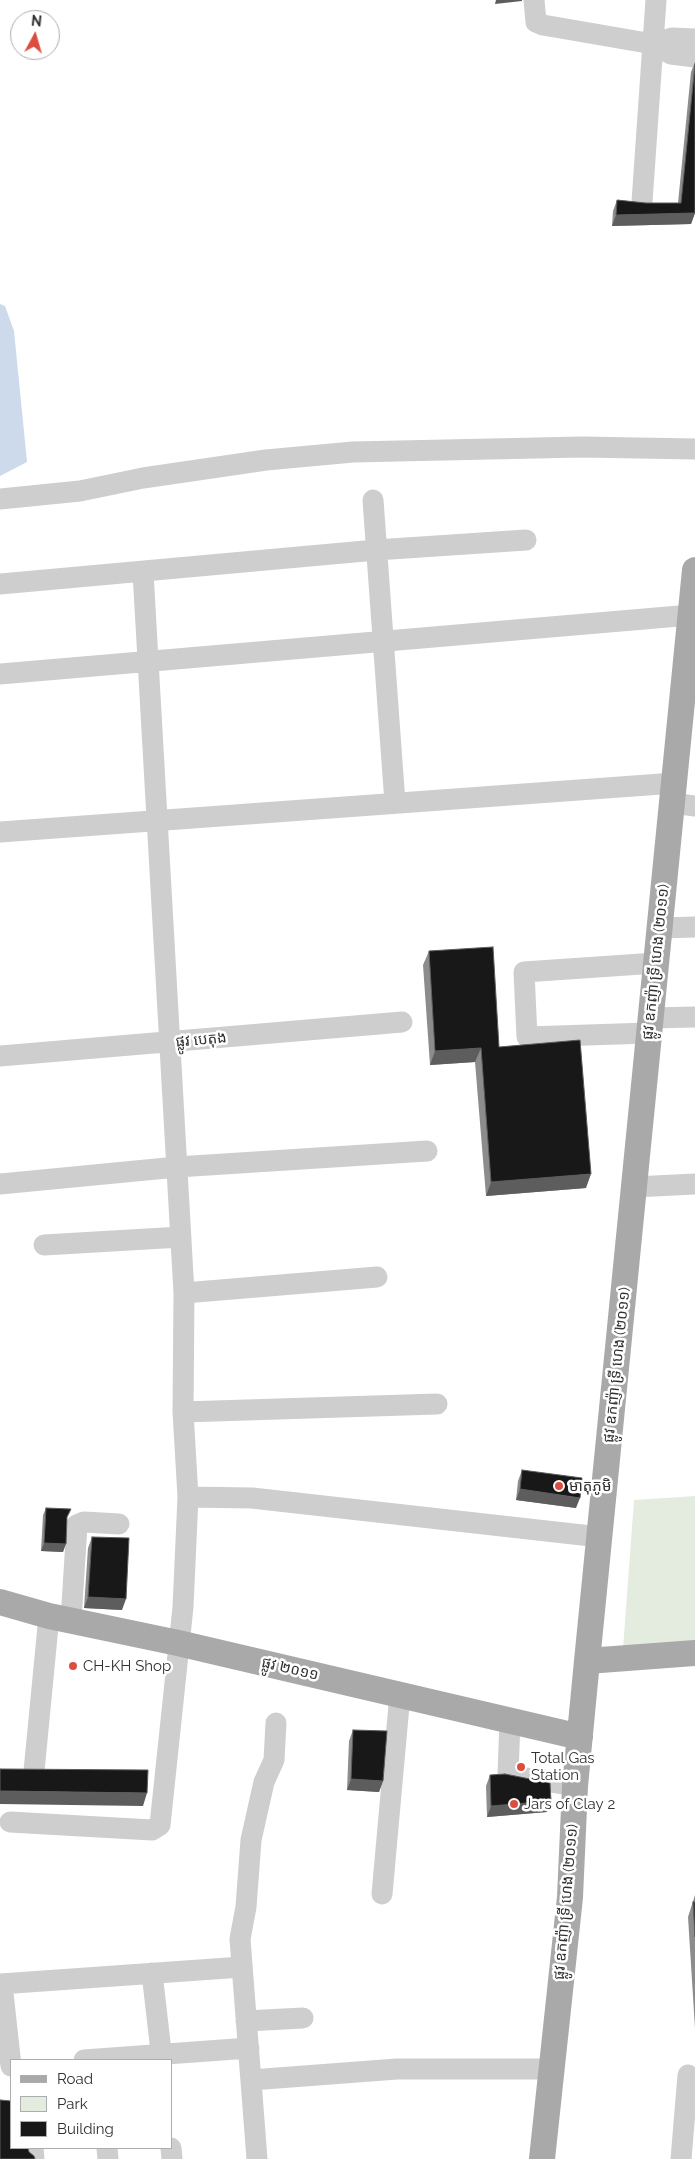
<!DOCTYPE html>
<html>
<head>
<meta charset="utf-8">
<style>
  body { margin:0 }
  #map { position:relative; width:695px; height:2159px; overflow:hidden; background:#fff; font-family:Raleway,sans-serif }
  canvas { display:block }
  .legend { position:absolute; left:10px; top:2059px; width:162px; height:90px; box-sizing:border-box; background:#fff; border:1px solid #adadad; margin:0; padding:6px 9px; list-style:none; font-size:15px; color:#313131 }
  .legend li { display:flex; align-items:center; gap:10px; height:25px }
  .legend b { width:25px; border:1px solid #adadad }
  .north { position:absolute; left:10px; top:10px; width:50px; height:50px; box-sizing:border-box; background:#fff; border:1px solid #adadad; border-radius:50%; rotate:6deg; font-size:14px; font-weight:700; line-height:20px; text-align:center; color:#313131 }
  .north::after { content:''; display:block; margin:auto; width:18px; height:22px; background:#db4e3f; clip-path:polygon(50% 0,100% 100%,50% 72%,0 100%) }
</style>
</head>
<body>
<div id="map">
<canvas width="695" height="2159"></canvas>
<ul class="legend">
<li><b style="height:6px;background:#a9a9a9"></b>Road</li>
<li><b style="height:14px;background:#e4ece0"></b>Park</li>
<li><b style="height:14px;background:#181818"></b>Building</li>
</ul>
<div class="north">N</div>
</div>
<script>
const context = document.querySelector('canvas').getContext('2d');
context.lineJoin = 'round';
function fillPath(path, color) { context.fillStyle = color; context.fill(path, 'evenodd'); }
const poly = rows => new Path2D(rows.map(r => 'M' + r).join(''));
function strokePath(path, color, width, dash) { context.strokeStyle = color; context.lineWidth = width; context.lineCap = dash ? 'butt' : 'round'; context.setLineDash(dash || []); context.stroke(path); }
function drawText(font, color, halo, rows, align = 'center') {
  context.font = font + ' Raleway,"Noto Sans Khmer",sans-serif'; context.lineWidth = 5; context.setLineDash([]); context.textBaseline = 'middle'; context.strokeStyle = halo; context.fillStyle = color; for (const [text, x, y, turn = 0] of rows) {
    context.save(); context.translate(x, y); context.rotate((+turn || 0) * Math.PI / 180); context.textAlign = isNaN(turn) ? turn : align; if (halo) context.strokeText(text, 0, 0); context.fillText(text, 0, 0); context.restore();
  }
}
fillPath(poly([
  [695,1496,695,1643,623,1649,634,1500]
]), '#e4ece0');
fillPath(poly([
  [0,304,5,306,14,331,27,462,0,476]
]), '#cddaeb');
strokePath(poly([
  [534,0,536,22,543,25,653,44,671,54,695,57],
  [653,44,672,38,695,39],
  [642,202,656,0],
  [0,499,80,491,143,478,266,460,353,452,582,447,695,449],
  [373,500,395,803],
  [0,584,376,550,526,540],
  [0,674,691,615],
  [673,803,695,806],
  [0,832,675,783],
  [660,928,695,927],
  [650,1018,695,1017],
  [648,1033,527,1037,524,972,656,963],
  [0,1056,402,1022],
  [0,1184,177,1167,427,1151],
  [634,1187,695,1184],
  [44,1245,181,1237],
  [184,1293,377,1277],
  [183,1412,437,1404],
  [188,1497,252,1498,600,1537],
  [71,1620,77,1525,84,1522,119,1524],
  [510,1720,508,1775,575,1786],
  [34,1771,49,1616],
  [10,1822,152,1830,160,1825,183,1607,188,1497,183,1412,184,1293,143,572],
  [382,1894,400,1694],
  [152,1973,162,2060],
  [0,1984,242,1967],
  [2,1984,11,2066],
  [246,2021,303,2018],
  [84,2060,249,2048],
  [251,2080,397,2069,550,2069],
  [33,2148,34,2159],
  [107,2148,108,2159],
  [171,2148,172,2159],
  [257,2159,240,1939,246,1907,251,1840,264,1782,274,1760,276,1723],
  [681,2159,688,2075]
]), '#cecece', 21);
strokePath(poly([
  [0,1602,49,1616,178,1643,580,1737],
  [587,1661,695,1653],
  [542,2159,570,1897,575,1786,587,1661,695,570]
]), '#a9a9a9', 26);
fillPath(poly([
  [695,62,695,213,691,224,612,226,613,211,617,200,646,203,678,203,691,72],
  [429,951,499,1047,586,1188,486,1196,475,1062,430,1065,423,965],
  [522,1470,576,1508,516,1500,518,1481],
  [46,1508,67,1519,63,1552,41,1551,43,1515],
  [92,1537,122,1610,84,1608,88,1548],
  [353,1730,383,1781,379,1792,347,1790,349,1741],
  [490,1775,547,1812,487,1817,486,1786],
  [695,1895,695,2028,688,1917]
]), '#8c8c8c');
fillPath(poly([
  [496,0,522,0,522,1,495,4],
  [695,213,691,224,612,226,616,215],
  [481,1048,475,1062,430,1065,435,1051],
  [591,1174,586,1188,486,1196,491,1182],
  [520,1489,580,1498,576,1508,516,1500],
  [44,1543,66,1544,63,1552,41,1551],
  [88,1597,126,1599,122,1610,84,1608],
  [351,1779,383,1781,379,1792,347,1790],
  [0,1791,147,1793,143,1806,0,1804],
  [551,1801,547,1812,487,1817,491,1806]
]), '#5d5d5d');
const building = poly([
  [695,64,695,213,616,215,617,200,646,203,681,203,695,64],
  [493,947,499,1047,580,1040,591,1174,491,1182,481,1048,435,1051,429,951,493,947],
  [522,1470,582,1478,580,1498,520,1489,522,1470],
  [46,1508,71,1509,67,1517,66,1544,44,1543,46,1508],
  [92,1537,129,1538,126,1599,88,1597,92,1537],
  [353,1730,387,1731,383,1781,351,1779,353,1730],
  [0,1769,148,1770,147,1793,0,1791,0,1769],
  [505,1774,550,1783,551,1801,491,1806,490,1775,505,1774],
  [693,1902,695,1902,695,1937,693,1902],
  [0,2100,11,2101,11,2148,28,2148,29,2152,34,2156,35,2159,0,2159,0,2100]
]);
fillPath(building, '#181818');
strokePath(building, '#5d5d5d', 1);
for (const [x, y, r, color] of [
  [559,1486,5,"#db4e3f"],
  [73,1666,5,"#db4e3f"],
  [521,1767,5,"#db4e3f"],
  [514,1804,5,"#db4e3f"]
]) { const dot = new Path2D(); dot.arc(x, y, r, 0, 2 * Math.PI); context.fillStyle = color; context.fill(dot); strokePath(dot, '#fff', 2); }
drawText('15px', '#313131', '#fff', [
  ["ផ្លូវ ឧកញ៉ា ទ្រី ហេង (២០១១)",656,962,-84],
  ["ផ្លូវ បេតុង",201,1040,-5],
  ["ផ្លូវ ឧកញ៉ា ទ្រី ហេង (២០១១)",617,1365,-84],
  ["ផ្លូវ ២០១១",290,1669,13],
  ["ផ្លូវ ឧកញ៉ា ទ្រី ហេង (២០១១)",566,1902,-85]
]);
drawText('15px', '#313131', '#fff', [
  ["មាតុភូមិ",569,1486],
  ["CH-KH Shop",83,1666],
  ["Total Gas",531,1758],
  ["Station",531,1775],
  ["Jars of Clay 2",524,1804]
], 'left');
</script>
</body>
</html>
